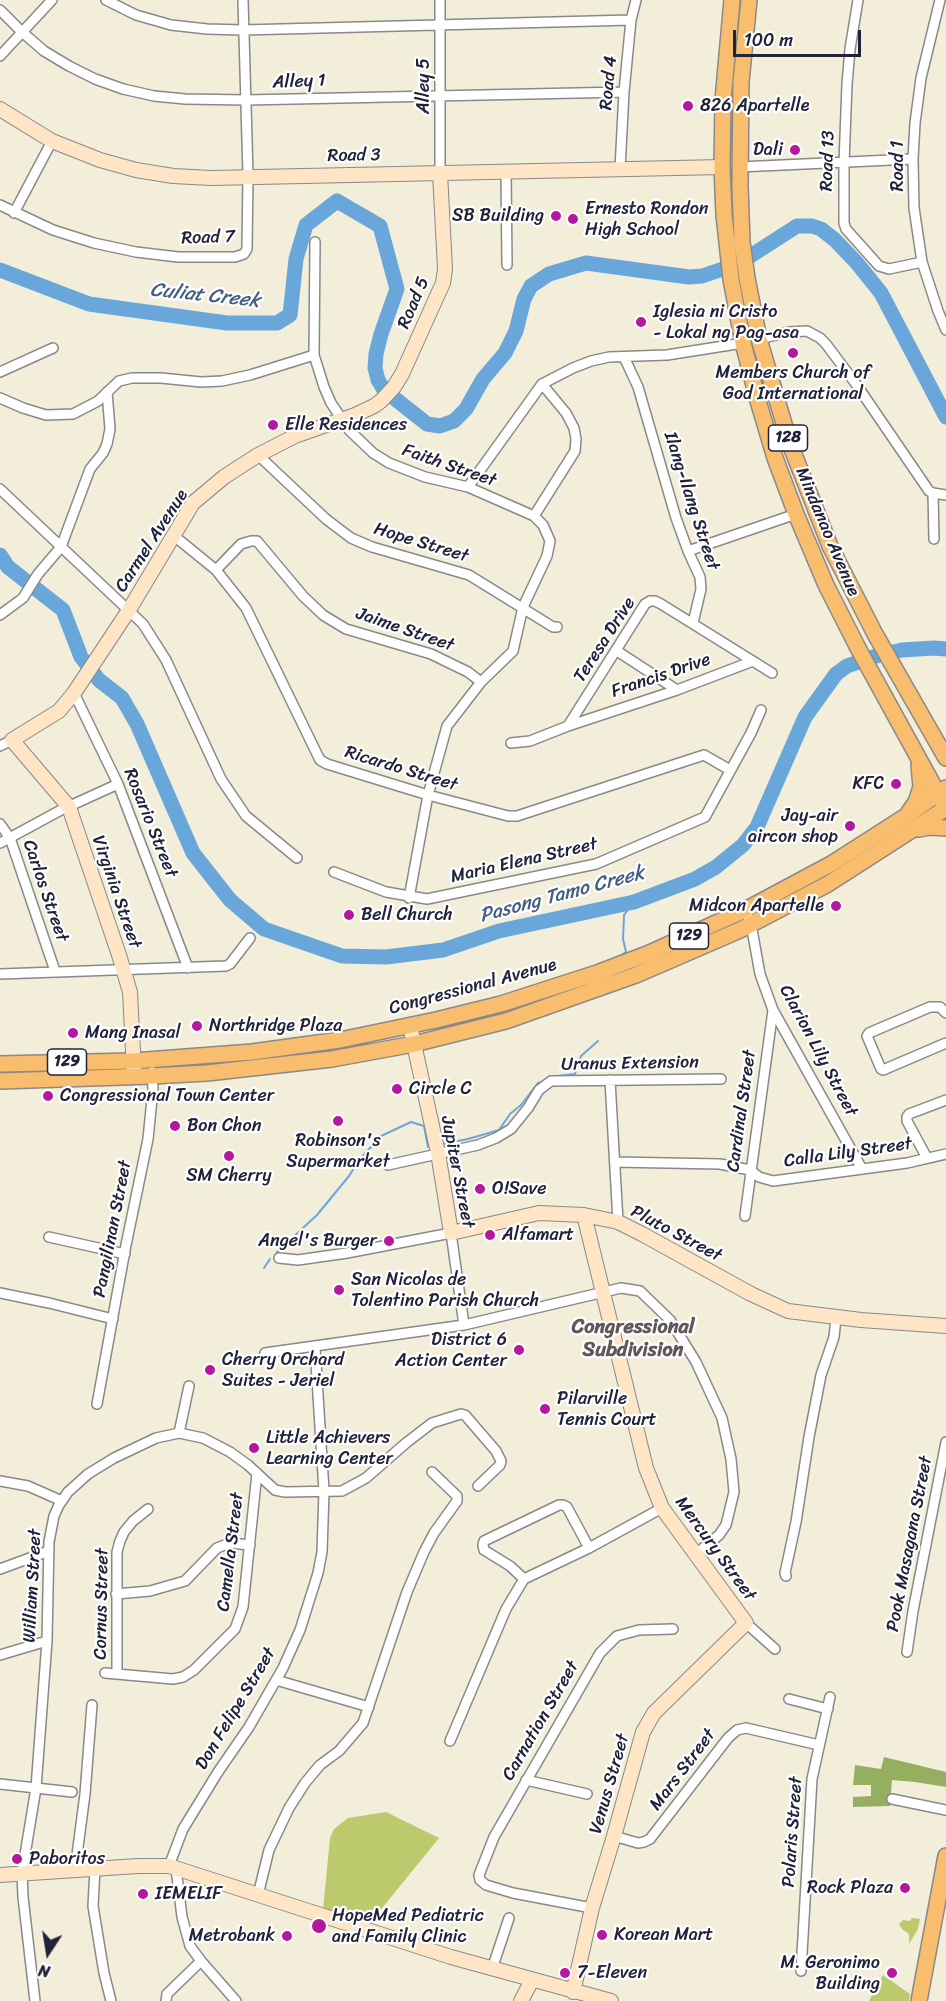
<!DOCTYPE html>
<html>
<head>
<meta charset="utf-8">
<style>
  body { margin:0 }
  #map { position:relative; width:946px; height:2001px; overflow:hidden; background:#f3eeda; font-family:Sriracha,sans-serif }
  canvas { display:block }
  .north { position:absolute; left:18px; top:1923px; width:60px; height:60px; -webkit-text-stroke:4px #fff; paint-order:stroke; rotate:192deg; font-size:16px; font-weight:700; line-height:24px; text-align:center; color:#22223b }
  .north::after { content:''; display:block; margin:auto; width:21px; height:27px; background:#22223b; clip-path:polygon(50% 0,100% 100%,50% 72%,0 100%) }
  .scale { position:absolute; left:733px; top:30px; width:128px; height:27px; box-sizing:border-box; border:3px solid #22223b; border-top:0; padding-left:8px; font-size:18px; line-height:21px; white-space:nowrap; color:#22223b; -webkit-text-stroke:4px #fff; paint-order:stroke }
</style>
</head>
<body>
<div id="map">
<canvas width="946" height="2001"></canvas>
<div class="north">N</div>
<div class="scale">100 m</div>
</div>
<script>
const context = document.querySelector('canvas').getContext('2d');
context.lineJoin = 'round';
function fillPath(path, color) { context.fillStyle = color; context.fill(path, 'evenodd'); }
const poly = rows => new Path2D(rows.map(r => 'M' + r).join(''));
function strokePath(path, color, width, dash) { context.strokeStyle = color; context.lineWidth = width; context.lineCap = dash ? 'butt' : 'round'; context.setLineDash(dash || []); context.stroke(path); }
function drawText(font, color, halo, rows, align = 'center') {
  context.font = font + ' Sriracha,sans-serif'; context.lineWidth = 4.5; context.setLineDash([]); context.textBaseline = 'middle'; context.strokeStyle = halo; context.fillStyle = color; for (const [text, x, y, turn = 0] of rows) {
    context.save(); context.translate(x, y); context.rotate((+turn || 0) * Math.PI / 180); context.textAlign = isNaN(turn) ? turn : align; if (halo) context.strokeText(text, 0, 0); context.fillText(text, 0, 0); context.restore();
  }
}
fillPath(poly([
  [386,1812,439,1838,370,1923,323,1910,330,1838,334,1829,348,1818],
  [912,1918,920,1919,918,1929,909,1944,909,1934,902,1929,899,1924,903,1920,910,1921],
  [883,1975,910,1994,909,2001,869,2001]
]), '#bcca6d');
fillPath(poly([
  [884,1757,946,1772,946,1787,915,1782,892,1780,890,1806,853,1807,853,1797,871,1796,871,1785,853,1785,855,1765,881,1769]
]), '#95ae60');
strokePath(poly([
  [617,958,626,952,623,939,624,915,634,902],
  [558,1076,575,1074,581,1056,598,1041],
  [442,1144,468,1139,499,1130,510,1114,521,1105,538,1083,547,1080],
  [277,1252,317,1215,349,1176,359,1160,381,1136,411,1122,424,1126,428,1147],
  [264,1268,270,1259]
]), '#69a7db', 2);
strokePath(poly([
  [0,270,89,304,227,323,277,323,290,315,296,259,306,225,337,201,380,226,397,289,381,334,376,354,375,368,378,380,384,390,427,424,440,426,454,421,466,409,483,379,505,353,516,331,524,299,531,286,549,274,586,263,689,277,702,276,738,264,797,226,812,226,821,229,835,240,857,263,881,293,946,417],
  [0,555,8,567,63,610,81,657,99,680,122,698,137,724,193,853,230,900,264,929,342,956,386,957,443,950,499,931,634,902,695,879,716,867,743,845,757,827,805,717,836,674,847,666,876,656,902,650,934,648,946,649]
]), '#69a7db', 15);
const street = poly([
  [106,0,136,15,171,25,207,29,243,30,631,20],
  [440,0,440,173],
  [858,0,850,49,847,84,844,163,844,223,846,229,879,266,889,269,922,262],
  [940,0,921,78,915,123,913,159,914,208,922,262,938,311,946,330],
  [0,10,22,32,44,51,69,66,95,79,123,89,154,96,185,99,246,100,624,92],
  [0,56,52,0],
  [739,167,913,159],
  [620,169,624,92,631,20,636,0],
  [506,171,507,265],
  [0,205,53,230,94,243,136,252,178,257,235,257,244,254,247,249,248,175,243,0],
  [14,213,52,141],
  [315,242,314,355,324,387,331,403,349,430,373,453,389,463,425,477,468,487,534,516,543,525,550,541,547,556,523,607,513,651,481,682,447,726,428,795,409,898],
  [759,339,789,332,807,331,820,338,826,344,856,384,929,491,933,493,934,539],
  [624,357,638,387,676,518,688,551,700,577,701,589,693,623],
  [0,372,53,348],
  [0,398,23,408,46,415,73,414,98,401,119,381,132,378,161,378,201,382,222,381,250,375,314,355],
  [258,455,326,519,351,538,372,547,469,575,553,627,557,627],
  [468,487,542,384,573,368,591,361,609,357,667,355,743,343],
  [0,489,143,624,166,660,221,779,246,816,297,858],
  [933,493,946,495],
  [534,516,575,451,576,439,574,428,566,413,542,384],
  [173,535,216,570,246,608,317,754,320,760,327,764,428,795,508,816,517,816,704,755,730,770],
  [688,551,796,514],
  [216,570,241,544,251,541,257,541,303,596,323,615,346,629,431,654,468,672,481,682],
  [0,615,23,598,38,574,61,547,90,469,103,453,107,444,110,429,107,392],
  [617,651,677,690],
  [74,693,118,784,188,968],
  [568,726,645,604,650,601,655,601,661,604,772,673],
  [511,743,530,741,568,726,677,690,753,661],
  [0,746,12,740],
  [0,824,10,838,55,971],
  [0,843,61,810,118,784],
  [334,872,386,892,427,899,596,864,705,817,751,733,761,710],
  [745,910,751,924,760,974,773,1010,862,1169],
  [0,974,226,966,230,964,250,938],
  [946,1013,940,1007,930,1007,869,1033,867,1036,881,1069,883,1070,946,1043],
  [610,1080,618,1222],
  [927,1158,907,1121,907,1117,909,1114,946,1100],
  [615,1162,720,1164,750,1170,759,1177,773,1181,907,1163,946,1154],
  [388,1165,478,1145,496,1138,511,1129,528,1108,539,1090,551,1081,721,1079],
  [745,1216,773,1010],
  [49,1237,125,1254],
  [279,1258,298,1260,347,1253,451,1233,464,1325],
  [0,1293,49,1303,113,1319],
  [265,1353,464,1325,621,1288,640,1291,670,1320,696,1362,722,1418,731,1459,734,1492,726,1525,719,1535,696,1554],
  [97,1404,126,1245,148,1139,153,1089,152,1072],
  [179,1433,189,1386],
  [0,1481,28,1486,62,1501],
  [0,1569,49,1551],
  [786,1576,785,1573,796,1522,809,1437,821,1375,834,1337,836,1318],
  [524,1579,510,1566,484,1550,483,1545,484,1541,559,1505,563,1505,567,1507,589,1548],
  [116,1594,150,1591,185,1581,217,1548,230,1543,250,1545],
  [746,1623,775,1649],
  [907,1652,913,1611,946,1442],
  [0,1655,47,1641],
  [105,1673,173,1679,183,1677,194,1670,235,1629,243,1607,257,1473],
  [117,1674,117,1552,120,1541,124,1532,133,1521,148,1509],
  [276,1680,369,1707],
  [789,1699,828,1709],
  [450,1741,506,1609,524,1579,589,1548,662,1508],
  [526,1780,587,1794],
  [0,1784,72,1792],
  [892,1799,946,1810],
  [614,1836,638,1843,644,1842,650,1839,728,1738,737,1730,746,1728,819,1745],
  [169,1866,183,1829,218,1772,249,1727,283,1668,300,1630,318,1573,322,1552,324,1491,315,1347],
  [176,1868,182,1917,190,1946,201,1961,236,2001],
  [95,1869,93,1906,104,1973,111,2001],
  [75,1870,85,1794,92,1705],
  [258,1895,269,1850,289,1808,305,1783,320,1765,339,1751,363,1723,407,1592,424,1552,434,1533,457,1501,457,1496,432,1472],
  [592,1908,513,1893,486,1885,480,1880,479,1875,494,1837,600,1653,617,1636,639,1630,673,1629],
  [492,1969,509,1918],
  [801,1971,812,1779,830,1697],
  [35,2001,23,1897,22,1873,36,1788,47,1641,49,1542,54,1516,59,1505,68,1492,88,1474,114,1458,156,1438,179,1433,203,1438,230,1452,248,1465,275,1490,285,1492,342,1491,366,1478,406,1443,432,1423,461,1414,465,1415,496,1451,501,1461,500,1465,478,1486],
  [166,2001,167,1994,201,1961]
]);
const secondary = poly([
  [0,109,52,141,100,160,136,170,173,176,211,178,722,167],
  [410,1026,438,1153,451,1233,539,1213,584,1215,618,1222,642,1234,751,1294,788,1311,861,1320,946,1326],
  [134,1071,130,992,119,955,69,807,12,740,59,711,74,693,129,610,193,503,224,477,258,455,295,436,355,415,374,406,381,401,394,387,402,374,443,283,445,269,440,173],
  [0,1875,138,1866,169,1866,451,1957,611,2001],
  [573,1992,592,1908,614,1836,643,1732,654,1713,746,1623,662,1508,646,1468,584,1215],
  [521,2001,532,1980]
]);
const primary = poly([
  [732,0,723,100,722,167,724,215,731,279,743,343,758,401,775,458,796,514,826,585,859,650,942,801],
  [749,0,741,82,740,185,742,242,747,278,759,339,790,444,830,546,875,634,946,758],
  [909,812,916,802,921,787,919,765],
  [919,829,930,827,946,828],
  [0,1064,133,1061,252,1052,340,1040,436,1020,501,1004,597,973,647,954,745,910,831,864,906,816,946,788],
  [0,1081,152,1076,207,1073,332,1059,414,1044,506,1021,636,975,740,930,828,884,946,808],
  [919,2001,946,1856]
]);
strokePath(street, '#8a888a', 12);
strokePath(secondary, '#8a888a', 16);
strokePath(primary, '#8a888a', 18);
strokePath(street, '#fff', 9);
strokePath(secondary, '#fde5c5', 14);
strokePath(primary, '#f9be6d', 15);
for (const [x, y, r, color] of [
  [688,106,6,"#b5179e"],
  [795,150,6,"#b5179e"],
  [556,216,6,"#b5179e"],
  [573,219,6,"#b5179e"],
  [641,322,6,"#b5179e"],
  [793,353,6,"#b5179e"],
  [273,425,6,"#b5179e"],
  [896,784,6,"#b5179e"],
  [850,826,6,"#b5179e"],
  [836,906,6,"#b5179e"],
  [349,915,6,"#b5179e"],
  [197,1026,6,"#b5179e"],
  [73,1033,6,"#b5179e"],
  [397,1089,6,"#b5179e"],
  [48,1096,6,"#b5179e"],
  [338,1121,6,"#b5179e"],
  [175,1126,6,"#b5179e"],
  [229,1156,6,"#b5179e"],
  [480,1189,6,"#b5179e"],
  [490,1235,6,"#b5179e"],
  [389,1241,6,"#b5179e"],
  [339,1290,6,"#b5179e"],
  [519,1350,6,"#b5179e"],
  [210,1370,6,"#b5179e"],
  [545,1409,6,"#b5179e"],
  [254,1448,6,"#b5179e"],
  [17,1859,6,"#b5179e"],
  [905,1888,6,"#b5179e"],
  [143,1894,6,"#b5179e"],
  [319,1926,8,"#b5179e"],
  [602,1935,6,"#b5179e"],
  [287,1936,6,"#b5179e"],
  [565,1973,6,"#b5179e"],
  [892,1973,6,"#b5179e"]
]) { const dot = new Path2D(); dot.arc(x, y, r, 0, 2 * Math.PI); context.fillStyle = color; context.fill(dot); strokePath(dot, '#fff', 2); }
for (const [x, y, w] of [
  [788,438,39],
  [689,936,39],
  [67,1062,39]
]) { const box = new Path2D(); box.roundRect(x - w / 2, y - 13, w, 26, 4.5); context.fillStyle = '#fff'; context.fill(box); strokePath(box, '#22223b', 1.5); }
drawText('bold 16px', '#22223b', null, [
  ["128",788,438],
  ["129",689,936],
  ["129",67,1062]
]);
drawText('18px', '#22223b', '#fff', [
  ["Alley 1",299,82,-2],
  ["Road 4",609,83,-85],
  ["Alley 5",424,86,-90],
  ["Road 3",354,156,-1],
  ["Road 13",828,161,-88],
  ["Road 1",898,166,-90],
  ["Road 7",208,238,-2],
  ["Road 5",414,303,-67],
  ["Faith Street",449,466,19],
  ["Ilang-Ilang Street",691,501,72],
  ["Mindanao Avenue",827,532,67],
  ["Carmel Avenue",152,541,-57],
  ["Hope Street",421,543,17],
  ["Jaime Street",405,630,19],
  ["Teresa Drive",605,640,-57],
  ["Francis Drive",661,676,-19],
  ["Ricardo Street",401,769,17],
  ["Rosario Street",150,823,68],
  ["Maria Elena Street",524,861,-13],
  ["Carlos Street",45,891,71],
  ["Virginia Street",116,892,71],
  ["Congressional Avenue",473,987,-15],
  ["Clarion Lily Street",818,1051,62],
  ["Uranus Extension",630,1064,-1],
  ["Cardinal Street",742,1111,-82],
  ["Calla Lily Street",848,1153,-8],
  ["Jupiter Street",457,1172,79],
  ["Pangilinan Street",113,1229,-79],
  ["Pluto Street",676,1234,28],
  ["Pook Masagana Street",910,1544,-79],
  ["Mercury Street",715,1549,54],
  ["Camella Street",231,1552,-83],
  ["William Street",33,1586,-87],
  ["Cornus Street",102,1604,-89],
  ["Don Felipe Street",236,1709,-59],
  ["Carnation Street",541,1721,-60],
  ["Mars Street",683,1770,-53],
  ["Venus Street",610,1784,-74],
  ["Polaris Street",793,1832,-86]
]);
drawText('18px', '#22223b', '#fff', [
  ["826 Apartelle",700,106],
  ["Dali",783,150,"right"],
  ["Ernesto Rondon",585,209],
  ["High School",585,230],
  ["SB Building",544,216,"right"],
  ["Iglesia ni Cristo",653,312],
  ["- Lokal ng Pag-asa",653,333],
  ["Members Church of",793,373,"center"],
  ["God International",793,394,"center"],
  ["Elle Residences",285,425],
  ["KFC",884,784,"right"],
  ["Jay-air",838,816,"right"],
  ["aircon shop",838,837,"right"],
  ["Midcon Apartelle",824,906,"right"],
  ["Bell Church",361,915],
  ["Northridge Plaza",209,1026],
  ["Mang Inasal",85,1033],
  ["Circle C",409,1089],
  ["Congressional Town Center",60,1096],
  ["Bon Chon",187,1126],
  ["Robinson's",338,1141,"center"],
  ["Supermarket",338,1162,"center"],
  ["SM Cherry",229,1176,"center"],
  ["O!Save",492,1189],
  ["Alfamart",502,1235],
  ["Angel's Burger",377,1241,"right"],
  ["San Nicolas de",351,1280],
  ["Tolentino Parish Church",351,1301],
  ["District 6",507,1340,"right"],
  ["Action Center",507,1361,"right"],
  ["Cherry Orchard",222,1360],
  ["Suites - Jeriel",222,1381],
  ["Pilarville",557,1399],
  ["Tennis Court",557,1420],
  ["Little Achievers",266,1438],
  ["Learning Center",266,1459],
  ["Paboritos",29,1859],
  ["Rock Plaza",893,1888,"right"],
  ["IEMELIF",155,1894],
  ["HopeMed Pediatric",332,1916],
  ["and Family Clinic",332,1937],
  ["Korean Mart",614,1935],
  ["Metrobank",275,1936,"right"],
  ["M. Geronimo",880,1963,"right"],
  ["Building",880,1984,"right"],
  ["7-Eleven",577,1973]
], 'left');
drawText('italic 20px', '#425e83', '#fff', [
  ["Culiat Creek",205,296,6],
  ["Pasong Tamo Creek",562,895,-15]
]);
drawText('bold 20px', '#615659', '#fff', [
  ["Congressional",633,1328],
  ["Subdivision",633,1351]
]);
</script>
</body>
</html>
